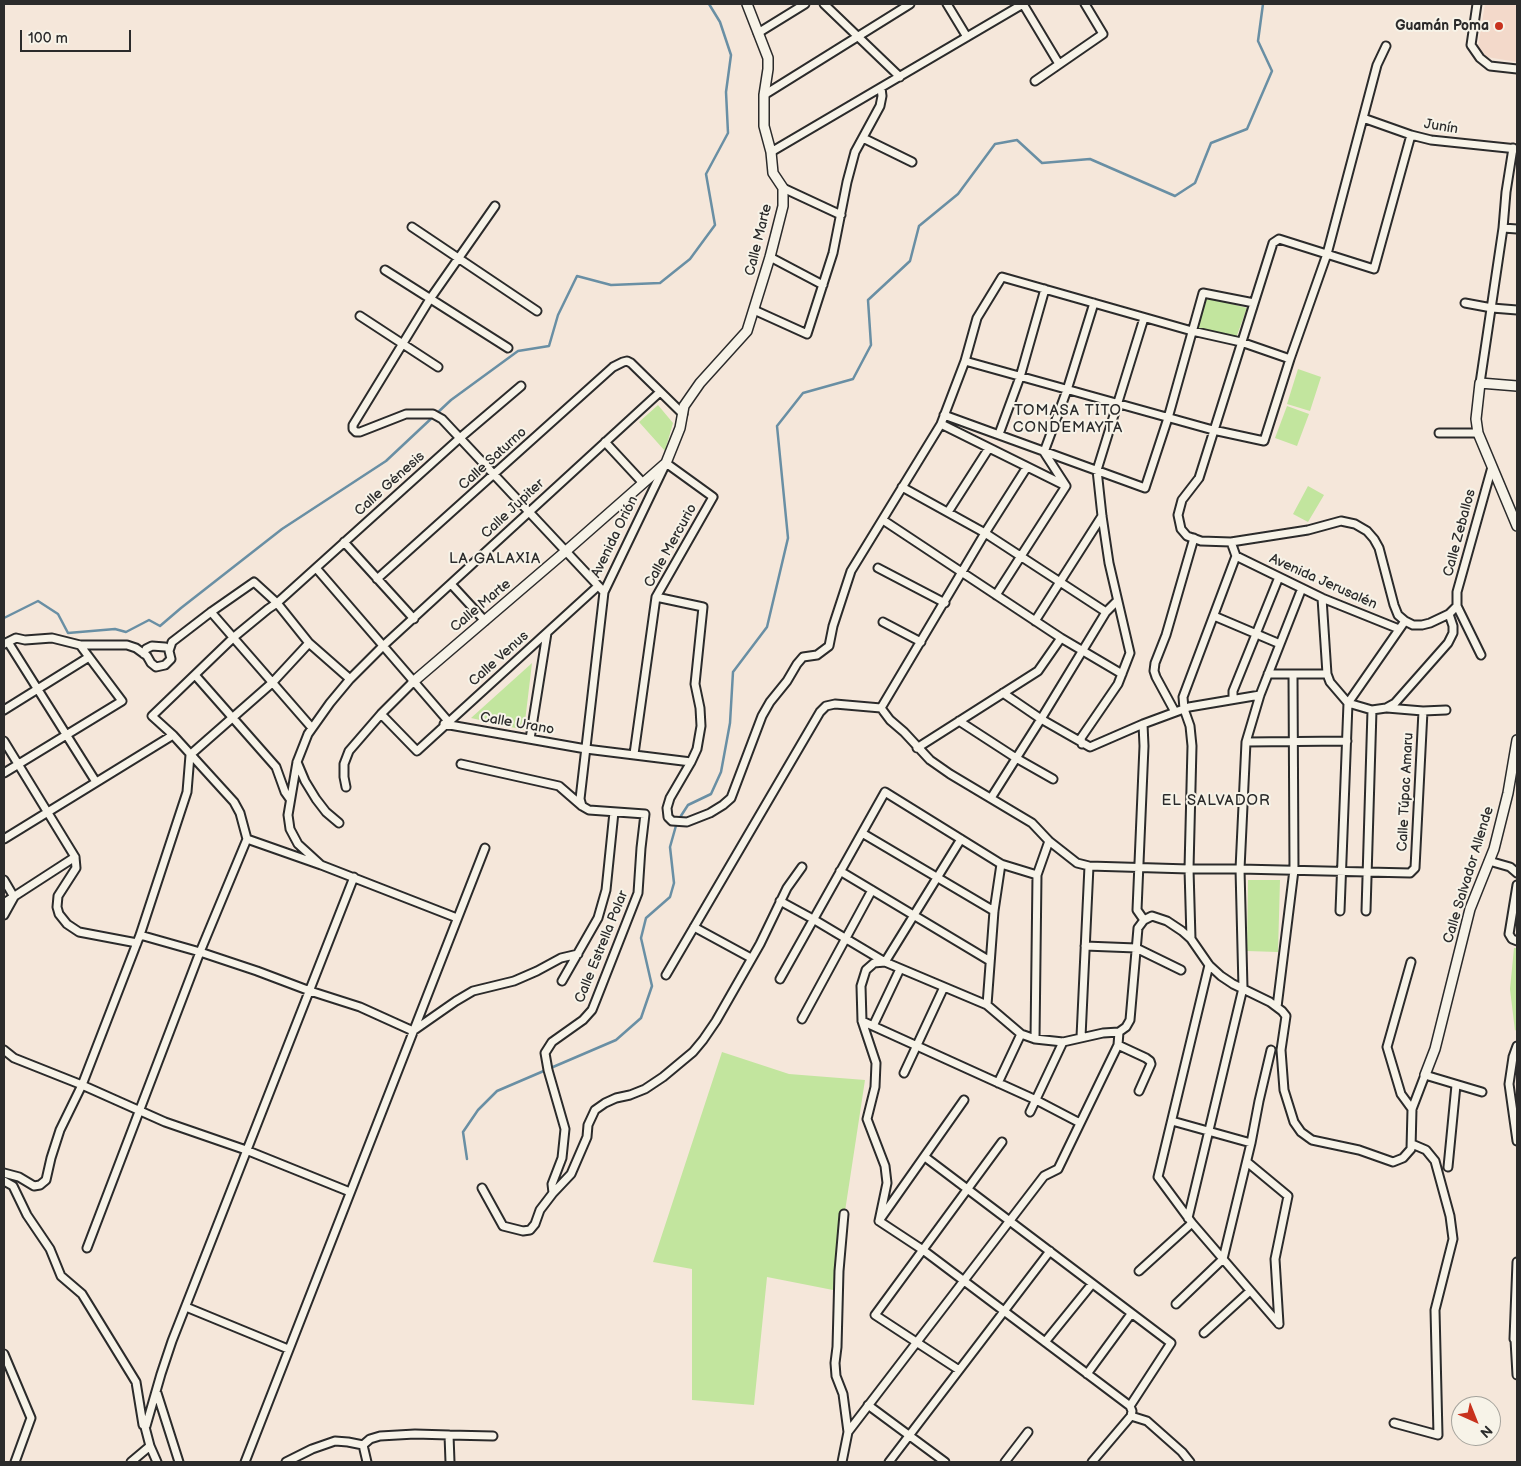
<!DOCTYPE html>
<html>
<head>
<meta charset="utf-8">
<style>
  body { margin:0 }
  #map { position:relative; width:1521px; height:1466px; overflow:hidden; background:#f5e7da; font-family:"Balsamiq Sans",sans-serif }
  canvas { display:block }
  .frame { position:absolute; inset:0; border:5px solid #2b2b2b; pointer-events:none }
  .north { position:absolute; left:1451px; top:1396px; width:50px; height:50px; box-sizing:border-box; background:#f7f3e8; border:1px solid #a5a39c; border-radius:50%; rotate:136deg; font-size:14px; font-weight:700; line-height:20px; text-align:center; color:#2b2b2b }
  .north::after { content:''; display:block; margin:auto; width:18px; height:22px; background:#c8321e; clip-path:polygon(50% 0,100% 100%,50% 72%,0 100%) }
  .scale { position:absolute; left:20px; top:30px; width:111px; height:22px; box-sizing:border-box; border:2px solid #2b2b2b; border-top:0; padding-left:6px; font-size:15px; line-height:18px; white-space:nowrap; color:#2b2b2b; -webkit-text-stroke:4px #f7f3e8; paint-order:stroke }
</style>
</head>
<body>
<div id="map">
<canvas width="1521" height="1466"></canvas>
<div class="frame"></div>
<div class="north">N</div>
<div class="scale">100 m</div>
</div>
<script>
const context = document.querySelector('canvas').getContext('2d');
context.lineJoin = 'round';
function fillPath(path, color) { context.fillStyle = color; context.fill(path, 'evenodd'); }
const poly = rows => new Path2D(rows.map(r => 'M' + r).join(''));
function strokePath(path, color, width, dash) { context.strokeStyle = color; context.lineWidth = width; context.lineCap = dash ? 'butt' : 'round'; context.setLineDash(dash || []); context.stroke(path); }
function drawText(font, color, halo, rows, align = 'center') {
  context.font = font + ' "Balsamiq Sans",sans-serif'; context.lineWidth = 4; context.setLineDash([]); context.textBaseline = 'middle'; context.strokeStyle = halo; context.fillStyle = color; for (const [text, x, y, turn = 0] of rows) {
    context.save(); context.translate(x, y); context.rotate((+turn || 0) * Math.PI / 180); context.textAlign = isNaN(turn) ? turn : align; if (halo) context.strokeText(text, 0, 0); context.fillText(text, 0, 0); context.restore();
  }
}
fillPath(poly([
  [1485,4,1517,4,1517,62,1487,57,1478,47]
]), '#f3d9ca');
fillPath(poly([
  [1206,297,1247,308,1236,338,1196,329],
  [1298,369,1321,377,1310,411,1287,404],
  [658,405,673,423,665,451,639,422],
  [1287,406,1309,414,1297,446,1275,438],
  [1308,486,1324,495,1308,522,1293,514],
  [532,663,524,730,471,718],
  [1248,880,1280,880,1278,952,1247,951],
  [1514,948,1517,948,1517,1028,1515,1031,1510,989],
  [722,1052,789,1074,865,1080,833,1290,767,1277,754,1405,692,1400,692,1269,653,1262]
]), '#c2e59e');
strokePath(poly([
  [4,618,38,601,58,614,68,633,115,629,126,632,149,620,160,626,181,608,282,529,386,461,451,400,518,351,549,346,558,315,577,276,611,285,660,283,690,259,715,225,706,174,728,133,726,92,731,55,720,22,709,4],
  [467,1159,463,1132,478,1110,497,1091,616,1040,641,1018,652,986,641,938,646,918,670,897,674,883,670,847,677,822,688,805,711,794,721,772,730,723,733,672,767,627,788,538,777,426,803,393,853,379,871,345,868,300,910,261,919,226,958,194,995,144,1017,140,1042,163,1090,159,1175,196,1195,183,1211,143,1247,129,1272,71,1258,41,1263,4]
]), '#698fa4', 2.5);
const minor = poly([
  [824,4,900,77],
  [947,4,967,37],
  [1477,4,1471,45,1480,58,1490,66,1517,69],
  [758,33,805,4],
  [1035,81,1103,34,1085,4],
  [764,95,910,4],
  [1363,118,1411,135,1431,140,1517,149],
  [1411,135,1374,269,1279,239,1273,243,1199,478,1182,500,1178,515,1181,529,1187,536,1201,541,1231,542,1308,530,1341,521,1355,524,1367,531,1374,539,1379,548,1394,605,1398,615,1405,621,1413,625,1422,625,1430,623,1449,614,1457,606],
  [863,138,912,162],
  [771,152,1023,4,1059,64],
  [783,188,841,215],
  [495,206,430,299,353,425,353,429,356,432,360,432,406,414,433,414,442,419,604,592],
  [412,227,537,311],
  [1503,228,1517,229],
  [770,257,823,285],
  [385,270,508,348],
  [1465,303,1492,308,1517,310],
  [754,310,807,334,833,253,847,182,855,152,880,106,882,96,881,88],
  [360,316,438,367],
  [965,361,1213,430,1264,441,1290,359,1327,254,1377,65,1386,46],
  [1480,383,1503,228,1506,192,1513,148],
  [944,415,1145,488,1168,418,1203,293,1254,303],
  [941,424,1066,486],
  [1439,433,1478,433],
  [999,434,1020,377,1045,289],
  [605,442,643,483],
  [902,487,985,533,1106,612],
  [948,512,989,448],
  [883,520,1061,638,1122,674],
  [344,542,414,619],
  [1236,556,1322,598,1399,629],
  [316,568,448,721],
  [878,568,945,603],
  [377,579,613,367,623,362,627,361,631,363,683,414],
  [451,584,485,621],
  [996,595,1066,486,1044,452,1067,390,1094,303],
  [656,597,703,607,695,684,700,708,701,726,697,749,691,762,670,798,667,808,668,817,672,821,687,822,710,813,723,805,731,798,762,716,770,702,787,681,797,664,803,657,817,655,829,646,833,626,851,571,941,424,965,361,977,318,1002,277,1192,331,1241,342,1290,359],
  [1322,598,1327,674,1330,682,1348,703,1372,710,1386,708,1395,703,1448,643,1453,633,1453,626,1449,614],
  [211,612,312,728],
  [1214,616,1280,644],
  [1035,621,1102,516],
  [883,622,921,642],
  [8,642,96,782],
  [4,644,16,638,25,640,52,638,80,645,127,645,136,648,147,656,151,663,156,667,165,665,171,659,169,651,172,642,211,612,254,582,277,603,309,643,350,679],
  [144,654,146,649,152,646,165,647],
  [1481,655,1457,606,1457,592,1492,467],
  [1268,674,1327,674],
  [195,675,276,767,285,792,290,799],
  [1003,693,1041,719,1090,747,1143,724,1189,707,1260,695],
  [1233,699,1233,691,1279,577],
  [881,708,985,533,1027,467],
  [1387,708,1423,711,1446,710],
  [4,710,89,657],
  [1175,712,1156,677,1154,671,1155,663,1166,635,1194,538],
  [381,714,417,751,598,586],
  [959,721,1016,758,1053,779],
  [444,724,586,749,691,762],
  [1143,724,1144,746,1137,910,1144,920],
  [530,739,547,633],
  [4,741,75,857,76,868,58,896,57,907,59,914,67,924,79,932,137,943],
  [1246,742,1347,741],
  [1082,744,1081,738,1118,684,1130,653,1109,563,1102,516,1097,470,1144,318],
  [917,748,1038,671,1061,638],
  [297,762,305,781,316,799,326,812,339,823],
  [461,764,559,786,582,806,589,810,645,814,641,848,638,893,596,1000,592,1010,583,1020,552,1042,545,1053,548,1070,565,1129,562,1158,552,1184,553,1193,540,1210,535,1224,530,1230,523,1231,503,1226,482,1188],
  [4,773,122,701,80,645],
  [346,787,344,777,344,764,349,751,381,714,413,682],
  [991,798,1041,719,1106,612,1117,601],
  [582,806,580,799,604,592,666,463,713,497,656,597,634,754],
  [862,833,994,911],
  [4,839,173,735],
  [247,839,321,865,457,918],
  [1489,861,1510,867,1517,873],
  [321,865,298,844,290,829,288,815,297,762,308,734,330,703,350,679,384,645,660,392],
  [840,871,990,961],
  [4,880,14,897,4,915],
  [1517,885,1509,934,1512,939,1517,941],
  [780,901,813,919,885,962,961,839],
  [4,903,75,857],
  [1340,911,1348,703,1405,621],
  [1366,911,1372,710],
  [694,927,751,958],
  [140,935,200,952,257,971,310,991,360,1007,413,1031,456,1001,473,991,514,981,537,971,561,958,578,954],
  [1191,939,1189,869,1192,746,1190,726,1184,709,1183,697,1236,556,1231,542],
  [1085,946,1136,948,1181,970],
  [1411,962,1387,1047,1401,1094,1412,1109],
  [1209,965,1158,1177,1192,1223,1279,1324],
  [666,975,820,712,826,706,835,704,881,708,890,720,904,732,930,760,950,774,1032,823,1049,841,1077,863,1089,866,1189,869,1240,869,1410,873,1415,868,1423,711],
  [780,979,885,792,1001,864,1037,875],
  [562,981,598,918,606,890,614,812],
  [987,1005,994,911,1001,864],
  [1277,1007,1294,870,1293,675],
  [802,1019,872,890],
  [862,1021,1036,1100,1080,1123],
  [873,1026,900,969],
  [1081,1037,1089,866],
  [1035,1039,1037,875,1049,841],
  [1118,1045,1146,1058,1150,1061,1151,1064,1139,1091],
  [1517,1046,1513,1057,1509,1084,1517,1141],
  [4,1050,14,1058,82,1085,165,1122,246,1150,350,1192],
  [904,1073,944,987],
  [998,1083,1021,1034],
  [1030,1112,1063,1042],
  [1172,1121,1251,1143],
  [925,1157,1171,1343,1130,1406,1132,1411,1131,1416,1092,1462],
  [1247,1162,1288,1196,1275,1259,1279,1324],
  [1448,1167,1456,1085],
  [4,1173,19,1177,34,1186,40,1185,46,1180,51,1158,60,1130,82,1085,140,935,187,792,190,755,272,683,309,643],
  [4,1181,13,1186,27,1215,50,1249,61,1276,82,1294,136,1382,143,1425,146,1426,161,1374,172,1341,354,877],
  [553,1193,571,1174,587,1137,588,1125,595,1110,605,1103,616,1098,630,1095,645,1089,663,1077,693,1052,703,1040,716,1021,760,944,787,888,802,867],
  [881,1218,964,1100],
  [1188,1218,1243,988,1240,869,1246,742,1260,695,1302,588],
  [879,1221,887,1183,885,1166,867,1119,875,1087,876,1063,862,1021,861,986,866,970,874,963,885,962,987,1005,1021,1034,1035,1039,1063,1042,1103,1033,1119,1032,1126,1027,1130,1020,1138,928,1144,920,1152,916,1167,921,1182,931,1191,939,1209,965,1221,976,1233,984,1270,1002,1282,1011,1286,1016,1281,1050,1284,1090,1294,1122,1301,1132,1312,1140,1359,1150,1393,1162,1403,1158,1411,1149,1412,1109,1425,1075,1482,1092],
  [879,1221,923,1250,1130,1406],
  [87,1248,200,952,247,839,240,813,234,802,173,735,152,716,234,637,268,609,277,603,461,437,521,386],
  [1517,1262,1514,1339,1517,1344],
  [1139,1271,1192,1223],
  [1176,1304,1223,1259,1251,1143,1259,1101,1271,1050],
  [186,1307,288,1349],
  [1204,1333,1250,1291],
  [1515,1340,1517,1375],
  [1045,1342,1092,1284],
  [4,1354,31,1418,15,1462],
  [959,1370,875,1315,1002,1142],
  [1087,1374,1131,1314],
  [157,1393,179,1462],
  [868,1405,945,1462],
  [1131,1416,1147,1421,1182,1452,1190,1462],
  [1394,1423,1438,1435,1435,1310,1453,1239,1450,1216,1435,1161,1426,1150,1412,1144],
  [848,1432,1044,1176,1058,1169,1118,1045,1119,1032],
  [363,1445,370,1439,380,1436,415,1434,449,1435],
  [363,1445,367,1462],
  [150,1446,157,1462],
  [131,1462,150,1446,145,1427],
  [245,1462,485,848],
  [286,1462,312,1449,335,1441,348,1442,363,1445],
  [450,1462,449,1435,493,1436],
  [842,1462,848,1432,843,1394,836,1376,835,1363,837,1347,839,1271,844,1214],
  [889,1462,1050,1251],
  [1005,1462,1028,1432]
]);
const tertiary = poly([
  [1517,386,1480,383,1476,419,1478,433,1517,526],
  [413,682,566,551,666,463,680,428,684,406,700,383,747,331,770,257,783,206,783,188,773,173,771,152,764,126,764,95,768,69,768,58,747,4],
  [1425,1075,1435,1049,1470,909,1494,849,1508,793,1517,740]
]);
strokePath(minor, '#2b2b2b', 11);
strokePath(tertiary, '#2b2b2b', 12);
strokePath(minor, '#f7f3e8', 7);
strokePath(tertiary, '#f7f3e8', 9);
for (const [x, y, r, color] of [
  [1499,26,5,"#c8321e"]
]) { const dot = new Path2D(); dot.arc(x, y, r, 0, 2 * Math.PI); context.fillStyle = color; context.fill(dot); strokePath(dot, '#f7f3e8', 2); }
drawText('bold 14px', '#2b2b2b', '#f7f3e8', [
  ["Guamán Poma",1489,26]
], 'right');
drawText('14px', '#2b2b2b', '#f7f3e8', [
  ["Junín",1441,127,9],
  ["Calle Marte",759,240,-76],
  ["Calle Saturno",493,459,-42],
  ["Calle Génesis",390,484,-42],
  ["Calle Jupiter",513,509,-43],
  ["Calle Zeballos",1460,533,-75],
  ["Avenida Orión",615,537,-64],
  ["Calle Mercurio",671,546,-61],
  ["Avenida Jerusalén",1323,582,24],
  ["Calle Marte",481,606,-40],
  ["Calle Venus",499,659,-42],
  ["Calle Urano",517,724,10],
  ["Calle Túpac Amaru",1406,792,-87],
  ["Calle Salvador Allende",1469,875,-73],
  ["Calle Estrella Polar",602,947,-68]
]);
context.letterSpacing = '1px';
drawText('15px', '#2b2b2b', '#f7f3e8', [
  ["TOMASA TITO",1068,411],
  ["CONDEMAYTA",1068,428],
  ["LA GALAXIA",495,559],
  ["EL SALVADOR",1216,801]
]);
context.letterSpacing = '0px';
</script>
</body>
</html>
